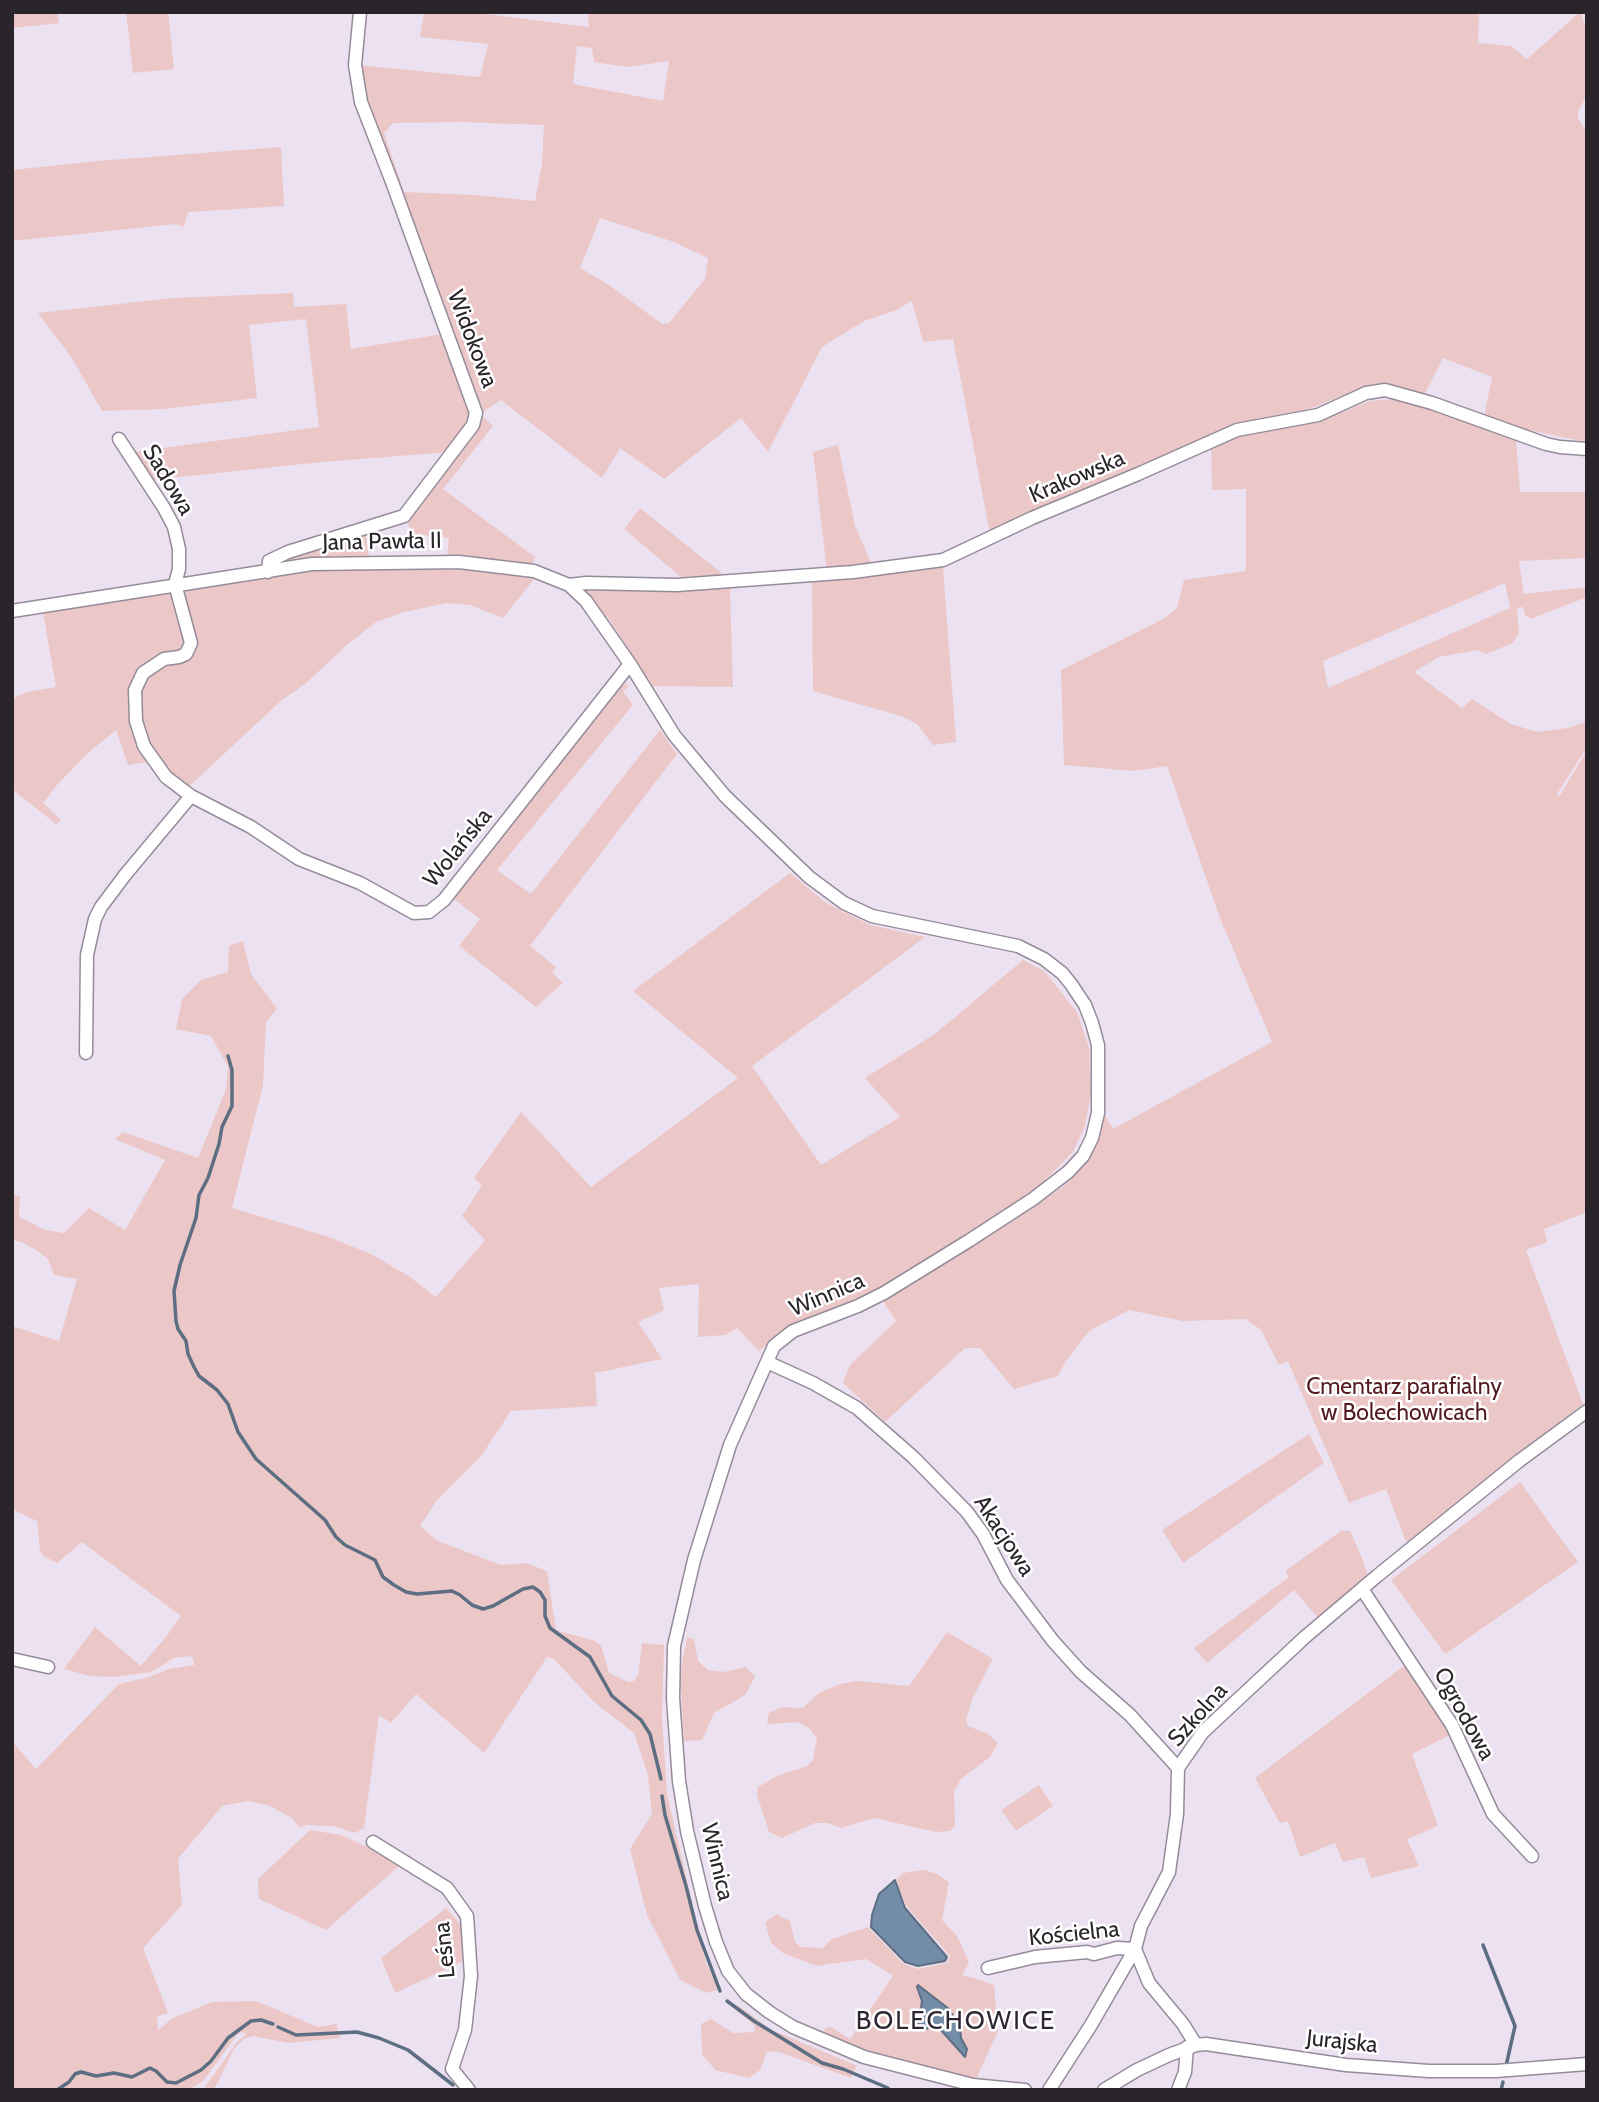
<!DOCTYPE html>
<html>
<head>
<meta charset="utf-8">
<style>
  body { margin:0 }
  #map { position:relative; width:1599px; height:2102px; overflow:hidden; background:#ece1f1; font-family:Cabin,sans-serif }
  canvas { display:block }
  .frame { position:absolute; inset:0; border:14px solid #29252b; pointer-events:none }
</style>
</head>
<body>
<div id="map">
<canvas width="1599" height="2102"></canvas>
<div class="frame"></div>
</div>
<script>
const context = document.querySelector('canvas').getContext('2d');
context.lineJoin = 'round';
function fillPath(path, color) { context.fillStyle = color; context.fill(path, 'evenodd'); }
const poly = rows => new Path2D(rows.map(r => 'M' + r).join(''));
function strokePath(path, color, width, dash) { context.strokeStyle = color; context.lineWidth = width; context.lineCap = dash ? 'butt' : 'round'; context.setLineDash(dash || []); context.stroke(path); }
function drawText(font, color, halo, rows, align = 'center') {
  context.font = font + ' Cabin,sans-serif'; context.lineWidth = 5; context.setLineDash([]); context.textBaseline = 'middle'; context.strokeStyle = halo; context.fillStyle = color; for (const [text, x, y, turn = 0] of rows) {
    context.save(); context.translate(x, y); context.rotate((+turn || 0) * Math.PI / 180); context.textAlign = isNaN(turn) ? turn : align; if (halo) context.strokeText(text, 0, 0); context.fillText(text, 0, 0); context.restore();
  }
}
fillPath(poly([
  [12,12,57,12,59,23,12,28],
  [126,12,168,12,174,69,133,73],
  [424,12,470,12,589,27,588,12,1479,12,1478,43,1511,46,1527,59,1580,12,1587,29,1587,94,1578,112,1578,118,1587,133,1587,442,1523,429,1484,417,1492,377,1443,358,1424,395,1370,389,1343,395,1304,411,1256,419,990,534,953,339,923,342,912,301,894,311,864,321,822,347,768,452,741,418,664,479,620,448,602,478,501,400,480,414,493,426,443,489,535,557,532,565,447,556,449,538,413,534,405,518,477,424,362,88,358,65,480,77,488,44,420,37],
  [577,46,592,48,594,62,627,67,669,61,663,101,573,84],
  [459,122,544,125,542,164,535,201,476,195,404,192,384,133,393,123],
  [600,218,674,242,708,258,705,279,669,323,662,324,609,285,580,268],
  [281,147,284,206,188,212,184,227,176,224,12,241,12,170,97,161],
  [293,293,294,307,346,304,351,349,443,334,472,404,472,422,450,452,322,462,151,480,133,452,319,427,306,319,249,325,257,398,164,409,102,411,72,358,38,313,173,298],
  [1395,399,1440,412,1516,441,1520,492,1587,492,1587,558,1519,561,1524,594,1587,587,1587,597,1531,619,1525,615,1523,607,1517,608,1519,633,1513,643,1486,654,1477,650,1439,657,1414,672,1462,708,1472,699,1511,724,1537,732,1568,728,1587,721,1587,747,1557,794,1559,797,1587,750,1587,1212,1544,1229,1547,1242,1526,1250,1583,1404,1506,1463,1407,1544,1386,1489,1349,1503,1288,1361,1279,1365,1261,1330,1246,1319,1183,1321,1129,1310,1089,1331,1066,1361,1058,1376,1014,1389,980,1348,965,1348,885,1422,843,1383,850,1365,896,1321,883,1301,901,1287,1007,1225,1063,1187,1089,1158,1105,1115,1113,1129,1272,1042,1220,918,1167,766,1134,771,1064,765,1061,670,1165,618,1177,608,1184,580,1246,571,1246,489,1212,490,1211,448,1236,434,1301,425,1333,416,1370,401],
  [1505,583,1510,608,1328,688,1323,661],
  [838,445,855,526,873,567,827,571,813,452],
  [640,508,724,575,681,577,624,529],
  [365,530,369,556,336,556,272,567,272,563],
  [943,567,956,742,933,745,917,724,901,716,813,691,812,582],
  [324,568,412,568,488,571,534,579,503,618,470,605,446,603,401,613,376,622,347,645,305,684,282,700,184,791,153,761,128,765,116,730,89,752,57,785,43,803,61,820,56,824,12,789,12,699,27,692,56,687,43,612],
  [730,587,733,687,648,686,626,651,628,648,607,616,604,618,584,592,588,589,669,591],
  [627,684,628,688,623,691,633,705,497,870,531,894,660,730,677,754,530,946,556,967,552,972,563,983,536,1007,459,946,480,919,451,897,616,689],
  [790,873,826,903,870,925,925,937,752,1066,821,1165,900,1117,865,1078,936,1033,1023,960,1044,971,1077,1012,1089,1048,1091,1094,1085,1126,1073,1152,1036,1189,894,1282,851,1305,797,1324,775,1337,759,1351,737,1328,726,1335,698,1337,699,1284,659,1288,664,1310,638,1322,662,1359,595,1373,597,1406,511,1411,481,1456,437,1500,420,1526,438,1541,501,1565,526,1563,547,1571,556,1630,595,1641,601,1645,609,1673,628,1682,634,1681,638,1675,642,1643,664,1645,662,1718,667,1794,706,1963,720,1989,707,1993,680,1980,647,1915,630,1849,652,1814,648,1775,634,1733,594,1702,554,1659,547,1657,484,1753,416,1694,391,1723,379,1715,364,1828,355,1833,333,1826,306,1825,300,1828,292,1818,268,1805,247,1801,222,1806,178,1859,182,1905,143,1948,168,2013,157,2016,158,2030,173,2018,212,2002,256,2001,318,2027,336,2024,340,2038,288,2043,253,2036,244,2039,234,2049,214,2090,206,2090,206,2086,236,2043,247,2034,242,2032,236,2036,204,2080,189,2090,12,2090,12,1741,36,1769,119,1684,146,1678,169,1669,194,1665,192,1656,174,1658,151,1672,113,1677,90,1676,64,1669,95,1627,141,1666,166,1637,181,1616,82,1542,57,1563,43,1556,40,1551,37,1521,12,1509,12,1326,59,1341,77,1279,54,1275,48,1259,36,1250,21,1242,12,1240,12,1194,20,1196,19,1217,45,1230,64,1233,89,1208,125,1230,165,1160,115,1139,123,1132,198,1158,226,1089,228,1067,211,1036,176,1029,182,999,201,980,228,972,229,946,243,941,251,974,277,1009,266,1022,263,1085,232,1208,329,1237,373,1255,410,1277,436,1297,485,1240,462,1216,482,1185,474,1178,521,1112,591,1187,738,1078,633,991],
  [1309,1434,1324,1463,1183,1563,1162,1530],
  [1520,1482,1578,1562,1445,1654,1391,1580],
  [1341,1531,1350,1531,1363,1560,1368,1576,1319,1619,1294,1590,1207,1663,1194,1648,1289,1577,1285,1571],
  [947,1632,993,1659,972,1699,966,1720,968,1726,988,1734,998,1743,990,1757,961,1779,954,1791,955,1826,950,1831,936,1832,874,1818,841,1828,828,1823,815,1823,782,1838,769,1832,757,1795,758,1787,777,1776,807,1766,813,1760,817,1738,809,1728,797,1722,767,1724,769,1713,782,1707,803,1708,819,1693,840,1684,857,1681,909,1686],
  [687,1637,694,1639,698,1661,708,1670,724,1672,746,1667,755,1677,745,1695,714,1713,702,1740,684,1741,680,1676],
  [1405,1665,1452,1734,1412,1754,1438,1826,1407,1839,1419,1866,1371,1878,1364,1857,1343,1862,1335,1843,1300,1857,1288,1821,1280,1823,1255,1778],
  [1039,1785,1053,1806,1016,1831,1001,1810],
  [310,1830,341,1835,374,1850,399,1866,326,1930,259,1899,258,1879],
  [924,1870,937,1874,949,1882,942,1920,957,1936,969,1962,962,1975,978,1979,994,1985,998,2031,976,2079,905,2062,823,2036,825,2028,831,2027,850,2039,893,1976,866,1959,816,1966,783,1953,771,1943,765,1922,777,1914,790,1921,795,1942,801,1947,823,1948,832,1939,868,1927,904,1964,918,1969,947,1963,950,1956,907,1907,898,1886,897,1879,903,1873],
  [446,1908,461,1925,464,1961,395,1993,381,1958],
  [739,2006,770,2029,857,2066,851,2078,776,2051,767,2052,760,2070,749,2078,715,2070,702,2054,701,2024,711,2019,733,2033,755,2032,754,2025,736,2010]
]), '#ebc8c7');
const water = poly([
  [895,1880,905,1908,947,1957,945,1961,918,1966,905,1962,871,1927,872,1915,879,1894,895,1880],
  [918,1985,949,2009,960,2028,961,2038,967,2049,965,2057,940,2029,932,2027,922,2030,919,2027,915,2015,921,2008,922,2001,917,1987,918,1985]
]);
fillPath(water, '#738da9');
strokePath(water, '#5d6e83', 2);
strokePath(poly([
  [228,1056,232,1070,232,1106,222,1127,219,1144,208,1178,199,1195,196,1218,180,1265,174,1291,176,1321,178,1329,186,1341,188,1354,194,1367,199,1376,217,1390,228,1404,238,1432,256,1459,325,1520,336,1537,345,1545,375,1560,383,1577,394,1585,406,1592,417,1594,452,1591,460,1595,472,1605,483,1609,493,1606,523,1589,533,1587,540,1592,545,1600,545,1616,550,1628,590,1657,612,1696,641,1720,650,1734,661,1779],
  [662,1796,665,1815,686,1886,697,1930,720,1991],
  [1483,1945,1515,2026,1506,2066],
  [727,2001,754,2021,822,2063,843,2069,888,2088],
  [278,2027,296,2035,357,2032,379,2038,408,2050,453,2085],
  [57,2090,69,2082,75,2074,81,2072,96,2076,114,2073,132,2077,150,2068,156,2071,167,2082,176,2083,201,2070,211,2061,228,2038,251,2021,261,2020,273,2024],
  [1501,2090,1503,2082]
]), '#5d6e83', 3.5);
const minor = poly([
  [119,439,164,508,174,527,179,549,179,569,175,584,191,643,186,654,179,657,164,659,143,673,135,690,136,721,144,746,166,777,191,796,251,827,299,859,360,883,414,913,429,912,444,900,630,664],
  [268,572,269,561,288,552,404,516,473,425,476,413,392,182,361,102,355,65,360,12],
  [569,585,586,583,677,585,853,572,943,560,1032,518,1138,474,1237,430,1318,415,1366,393,1385,390,1432,403,1546,444,1560,447,1587,449],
  [12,611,312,564,459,562,534,571,569,585,586,601,630,664,674,735,725,796,809,877,844,903,872,916,1018,946,1044,959,1062,973,1071,984,1085,1005,1092,1023,1098,1045,1098,1113,1092,1138,1083,1156,1068,1172,1033,1199,970,1240,884,1293,858,1306,793,1331,774,1346,730,1445,694,1560,674,1646,673,1698,679,1781,687,1831,705,1906,716,1942,728,1971,746,1994,769,2012,793,2027,864,2057,973,2085,1025,2090],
  [86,1053,87,955,95,919,101,907,125,875,191,796],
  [767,1362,813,1383,857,1408,913,1457,967,1512,983,1534,1007,1580,1053,1641,1081,1672,1130,1715,1178,1768],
  [1362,1589,1452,1725,1493,1814,1532,1856],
  [12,1659,48,1667],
  [373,1842,447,1888,467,1916,471,1976,465,2030,452,2069,469,2090],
  [1135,1949,1149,1983,1183,2024,1196,2045],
  [988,1968,1035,1957,1087,1952,1094,1954,1117,1948,1135,1949],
  [1049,2090,1091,2025,1135,1949,1141,1926,1169,1872,1177,1814,1178,1768,1203,1732,1305,1637,1377,1576,1519,1461,1587,1411],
  [1104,2090,1137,2070,1169,2055,1196,2045,1206,2044,1346,2065,1429,2071,1496,2071,1587,2064],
  [1178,2090,1185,2072,1187,2047]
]);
strokePath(minor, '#958b9a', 15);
strokePath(minor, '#fff', 12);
drawText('23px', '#29252b', '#fff', [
  ["Widokowa",472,339,69],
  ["Krakowska",1077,477,-23],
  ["Sadowa",168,480,59],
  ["Jana Pawła II",382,542,-1],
  ["Wolańska",458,848,-51],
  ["Winnica",827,1295,-23],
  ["Akacjowa",1004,1536,57],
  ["Ogrodowa",1464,1714,61],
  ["Szkolna",1198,1715,-48],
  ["Winnica",717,1862,77],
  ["Kościelna",1074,1934,-6],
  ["Leśna",445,1950,-96],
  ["Jurajska",1342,2042,6]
]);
drawText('23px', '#531b1f', '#fff', [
  ["Cmentarz parafialny",1404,1387],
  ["w Bolechowicach",1404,1413]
]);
context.letterSpacing = '2px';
drawText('26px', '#2e2632', '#fff', [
  ["BOLECHOWICE",956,2021]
]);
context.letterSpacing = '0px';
</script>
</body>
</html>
